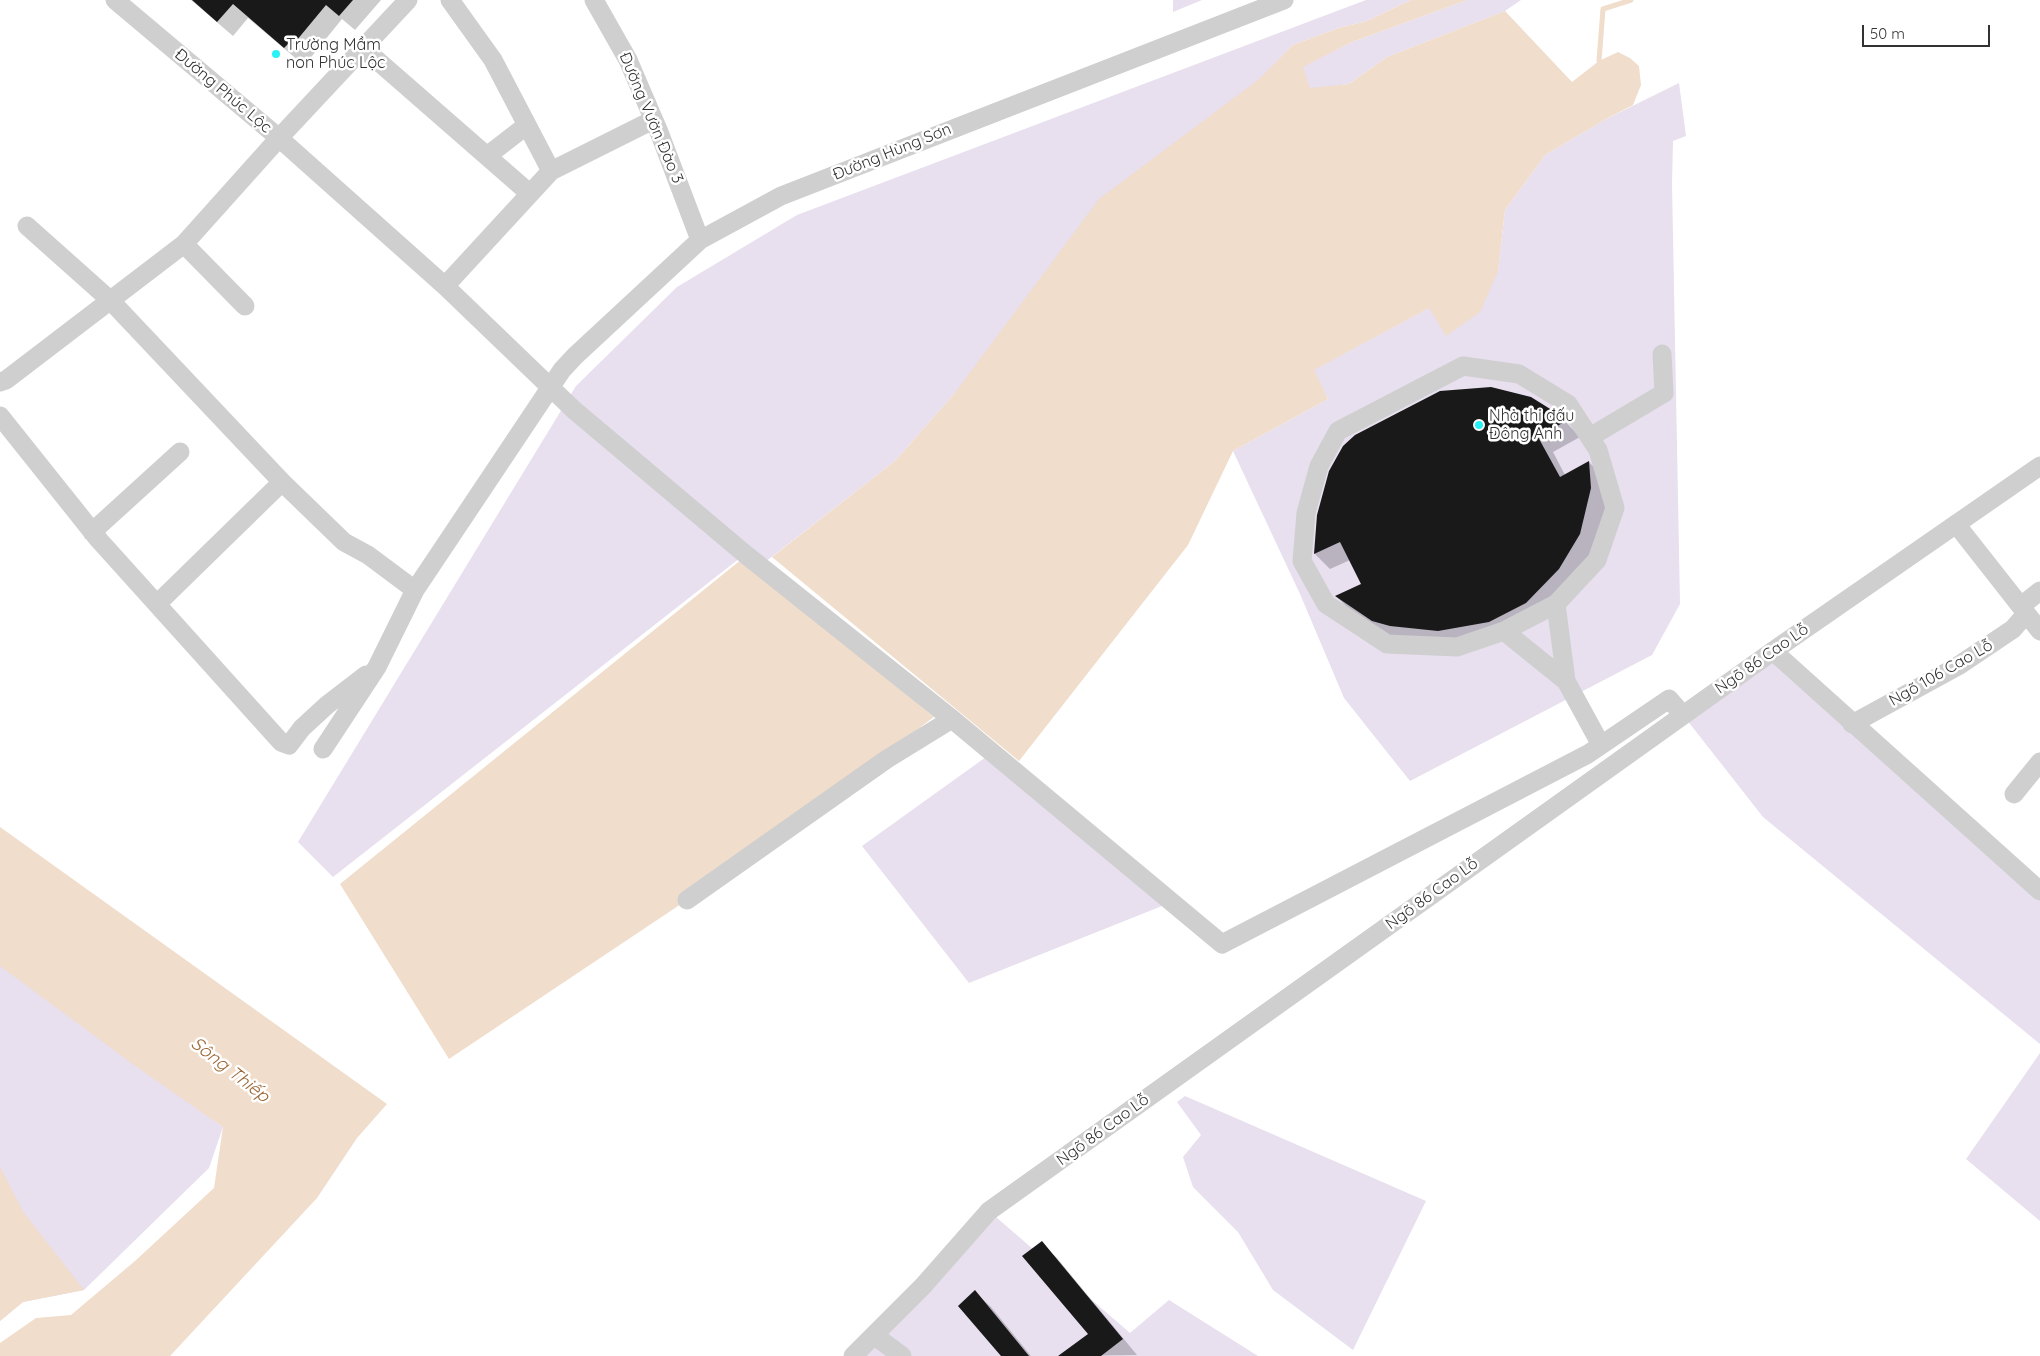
<!DOCTYPE html>
<html>
<head>
<meta charset="utf-8">
<style>
  body { margin:0 }
  #map { position:relative; width:2040px; height:1356px; overflow:hidden; background:#fff; font-family:Quicksand,sans-serif }
  canvas { display:block }
  .scale { position:absolute; left:1862px; top:25px; width:128px; height:22px; box-sizing:border-box; border:2px solid #323232; border-top:0; padding-left:6px; font-size:15px; line-height:18px; white-space:nowrap; color:#323232; -webkit-text-stroke:4px #fff; paint-order:stroke }
</style>
</head>
<body>
<div id="map">
<canvas width="2040" height="1356"></canvas>
<div class="scale">50 m</div>
</div>
<script>
const context = document.querySelector('canvas').getContext('2d');
context.lineJoin = 'round';
function fillPath(path, color) { context.fillStyle = color; context.fill(path, 'evenodd'); }
const poly = rows => new Path2D(rows.map(r => 'M' + r).join(''));
function strokePath(path, color, width, dash) { context.strokeStyle = color; context.lineWidth = width; context.lineCap = dash ? 'butt' : 'round'; context.setLineDash(dash || []); context.stroke(path); }
function drawText(font, color, halo, rows, align = 'center') {
  context.font = font + ' Quicksand,sans-serif'; context.lineWidth = 5; context.setLineDash([]); context.textBaseline = 'middle'; context.strokeStyle = halo; context.fillStyle = color; for (const [text, x, y, turn = 0] of rows) {
    context.save(); context.translate(x, y); context.rotate((+turn || 0) * Math.PI / 180); context.textAlign = isNaN(turn) ? turn : align; if (halo) context.strokeText(text, 0, 0); context.fillText(text, 0, 0); context.restore();
  }
}
fillPath(poly([
  [1173,0,1202,0,1173,12],
  [1366,0,1411,0,1367,21,1339,28,1293,45,954,394,895,461,760,566,745,554,333,877,298,842,576,386,677,287,797,215],
  [1467,0,1521,0,1505,11,1387,57,1349,84,1310,89,1302,67,1352,42],
  [1679,83,1686,136,1673,141,1672,184,1680,604,1652,655,1410,781,1344,698,1300,594,1233,451,1328,399,1313,370,1498,271,1505,210,1545,155,1606,119],
  [1773,651,2040,894,2040,1044,1763,817,1683,715],
  [993,752,1172,902,969,983,862,846],
  [0,963,223,1127,209,1168,84,1290,23,1302,0,1321],
  [2040,1053,2040,1221,1966,1159],
  [1185,1096,1426,1201,1353,1350,1273,1290,1238,1232,1193,1187,1183,1157,1201,1135,1177,1102],
  [989,1211,1130,1333,1169,1300,1258,1356,853,1356]
]), '#e8dfef');
fillPath(poly([
  [1411,0,1467,0,1352,42,1303,67,1310,88,1349,84,1387,57,1505,11,1572,82,1599,61,1618,52,1630,58,1639,66,1641,85,1633,105,1606,119,1545,155,1505,210,1498,271,1480,312,1446,336,1429,308,1314,370,1328,399,1233,451,1188,545,1019,761,772,557,895,461,954,394,1099,199,1258,80,1293,45,1339,28,1367,21],
  [742,559,934,717,687,900,449,1059,340,884],
  [0,827,387,1104,357,1138,317,1198,170,1356,0,1356,0,1343,36,1318,71,1315,135,1261,214,1188,223,1127,134,1065,0,966],
  [0,1167,24,1213,84,1290,23,1302,0,1321]
]), '#f0ddcb');
fillPath(poly([
  [191,0,381,0,355,30,342,19,308,61,304,58,300,62,248,18,233,36],
  [1562,418,1580,437,1553,452,1565,475,1589,462,1604,478,1606,504,1595,549,1541,618,1454,646,1388,636,1352,612,1337,597,1363,585,1350,560,1330,569,1315,554,1318,515],
  [1041,1243,1057,1258,1137,1355,1060,1356,1089,1334],
  [975,1292,991,1307,1031,1356,1003,1356]
]), '#0003');
strokePath(poly([
  [1599,61,1603,9,1631,0]
]), '#f0ddcb', 5);
fillPath(poly([
  [192,0,353,0,339,16,326,5,292,46,288,44,284,48,233,4,217,22],
  [1491,387,1531,397,1563,417,1566,421,1538,437,1560,477,1589,461,1591,488,1580,534,1559,569,1526,603,1489,622,1438,631,1390,626,1372,621,1335,596,1361,584,1340,542,1314,554,1317,515,1329,471,1343,446,1355,435,1440,391],
  [1042,1241,1123,1339,1101,1356,1058,1356,1088,1334,1022,1256],
  [975,1290,1029,1356,1001,1356,958,1306]
]), '#191919');
strokePath(poly([
  [115,0,279,138,445,286,574,410,745,554,952,719,1222,944,1588,754,1669,699,1683,715],
  [450,0,493,60,551,171],
  [594,0,628,60,659,132,700,240],
  [363,48,528,192],
  [487,156,527,125],
  [27,226,110,300,282,482,344,542,368,555,415,590],
  [184,244,245,306],
  [445,286,551,171,653,120],
  [0,382,6,380,184,244,279,138,408,0],
  [0,416,99,540,281,742,289,745,302,728,327,705,366,675],
  [1590,437,1664,393,1662,354],
  [1956,524,2040,631],
  [92,532,180,452],
  [158,603,282,482],
  [2021,606,2040,591],
  [1504,631,1556,604],
  [1773,651,2040,891],
  [1566,681,1504,631,1457,647,1387,644,1326,604,1302,561,1306,513,1319,466,1338,431,1463,366,1519,374,1568,404,1598,450,1615,508,1597,560,1556,604,1566,681,1601,745],
  [1852,724,1958,666,2013,629,2025,615],
  [323,749,377,667,415,590,562,370,575,356,700,240,781,196,1284,0],
  [2014,794,2040,762],
  [687,900,887,759,952,719],
  [875,1336,902,1356],
  [853,1356,923,1286,989,1211,1773,651,2040,466]
]), '#cfcfcf', 19);
for (const [x, y, r, color] of [
  [276,54,5,"#28f2f5"],
  [1479,425,5,"#28f2f5"]
]) { const dot = new Path2D(); dot.arc(x, y, r, 0, 2 * Math.PI); context.fillStyle = color; context.fill(dot); strokePath(dot, '#fff', 2); }
drawText('16px', '#323232', '#fff', [
  ["Trường Mầm",286,45],
  ["non Phúc Lộc",286,63],
  ["Nhà thi đấu",1489,416],
  ["Đông Anh",1489,434]
], 'left');
drawText('16px', '#323232', '#fff', [
  ["Đường Phúc Lộc",223,91,40],
  ["Đường Vườn Đào 3",651,118,67],
  ["Đường Hùng Sơn",892,152,-22],
  ["Ngõ 86 Cao Lỗ",1762,659,-35],
  ["Ngõ 106 Cao Lỗ",1941,673,-30],
  ["Ngõ 86 Cao Lỗ",1432,894,-36],
  ["Ngõ 86 Cao Lỗ",1103,1130,-36]
]);
drawText('italic 18px', '#9d6837', '#fff', [
  ["Sông Thiếp",230,1070,38]
]);
</script>
</body>
</html>
